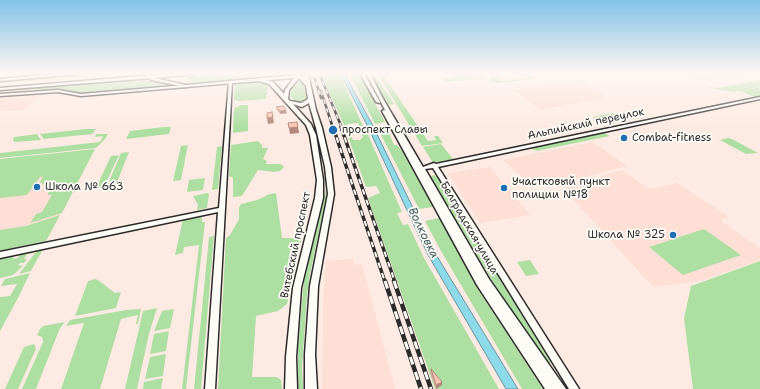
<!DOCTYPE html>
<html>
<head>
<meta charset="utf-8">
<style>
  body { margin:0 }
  canvas { display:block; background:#fdebe3 }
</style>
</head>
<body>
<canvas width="760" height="389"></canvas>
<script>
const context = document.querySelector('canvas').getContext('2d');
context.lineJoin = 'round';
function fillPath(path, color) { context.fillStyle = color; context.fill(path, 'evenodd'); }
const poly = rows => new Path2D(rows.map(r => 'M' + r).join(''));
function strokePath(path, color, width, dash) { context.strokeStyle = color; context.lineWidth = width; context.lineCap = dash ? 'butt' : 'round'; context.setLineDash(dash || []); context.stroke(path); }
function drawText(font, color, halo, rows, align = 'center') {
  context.font = font + ' "Shantell Sans",sans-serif'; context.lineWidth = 3.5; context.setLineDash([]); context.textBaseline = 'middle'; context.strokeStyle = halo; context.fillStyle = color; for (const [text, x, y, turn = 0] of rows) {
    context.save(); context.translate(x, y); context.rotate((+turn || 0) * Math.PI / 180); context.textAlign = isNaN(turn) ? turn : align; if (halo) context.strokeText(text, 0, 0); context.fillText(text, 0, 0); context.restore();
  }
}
fillPath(poly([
  [688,73,740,73,703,80],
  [577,81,581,81,603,95,604,98,540,110,514,90],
  [41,95,24,110,0,111,0,98],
  [593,142,627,166,559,183,538,186,524,179,503,160],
  [92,152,48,238,0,249,0,162],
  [490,167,530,215,480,223,448,173],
  [622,170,649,189,677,183,729,217,722,219,722,222,760,248,760,260,700,281,653,287,564,189,565,186,575,184,574,183],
  [353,259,355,265,362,264,395,389,322,389,323,301,326,261]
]), '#fddfd5');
fillPath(poly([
  [80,73,137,73,0,83,0,80,67,76],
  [215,73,221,81,193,83,184,80,190,76],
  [217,73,270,74,295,73,222,81],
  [320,73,339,73,363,126,359,126,358,123,347,124,348,127,345,127],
  [349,73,360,73,360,76,385,122,375,124],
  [449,73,466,73,463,74,465,75,464,77,469,75,470,73,475,73,484,78,456,81,458,78,455,81,445,82,444,79,453,78],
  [525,73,529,73,534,77,532,79,499,83,492,82,489,79,492,76,503,75,505,77,499,78,502,81,529,78,526,75,520,75,518,74],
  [371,76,376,76,394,104,390,105,385,101],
  [379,76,384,76,428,141,436,140,434,136,438,136,443,143,422,146],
  [300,79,302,79,307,102,305,104,297,103,290,96,292,88],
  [141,80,176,85,83,93,60,90,34,92,35,89,0,92,0,91],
  [260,80,268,83,266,99,240,101,234,100,235,85,241,82],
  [760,80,760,96,755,97,740,91,733,92,711,88,705,86,717,88],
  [241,105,248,105,248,131,233,133,234,108],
  [613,113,624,120,603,124,593,117],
  [386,126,394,145,397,145,402,151,433,207,419,209,377,127],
  [164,127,171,127,169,134,126,139,130,131,164,127,163,131],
  [365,128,402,212,397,213,403,225,408,224,424,258,499,389,435,389,368,198,380,193,379,191,376,186,366,187,346,131,349,131,353,140,360,140,363,137,359,129],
  [86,129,96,129,92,134,44,139,40,134],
  [602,132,610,136,536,151,531,148],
  [37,134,41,140,14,142,13,138,15,137],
  [96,134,108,134,105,139,96,148,0,158,0,153,100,142,103,136,95,137],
  [728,138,732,139,758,153,746,154,720,140],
  [258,141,262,145,262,148,268,148,263,159,267,161,266,164,281,164,284,167,280,171,274,172,258,170,242,196,233,197,233,178,229,176,231,145],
  [441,144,453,159,433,163,423,147],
  [188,145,181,180,173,181,181,146],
  [222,146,218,189,212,190,217,147],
  [95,149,62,213,30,223,36,214,42,212,52,195,48,195,49,188,40,182,43,176,40,177,27,195,0,198,0,159],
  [129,152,114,190,105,191,121,153],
  [119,155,104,187,96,188,111,156],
  [433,175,437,176,551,363,548,363,499,292,431,177],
  [205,178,203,190,187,192,189,180],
  [326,189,326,198,310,274,307,295,302,367,303,389,298,389,298,347,304,281],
  [207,193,209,194,207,208,197,210,198,205,193,196],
  [276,193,282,238,302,238,287,304,278,311,256,316,252,377,277,377,281,380,282,389,218,389,226,238,230,235,239,219,239,207,241,204,257,200,266,196,266,195],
  [60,215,46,241,0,251,0,230,26,226],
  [202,217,202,222,205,222,186,389,182,389,199,245,184,247,183,253,175,255,183,219],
  [439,218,479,291,543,389,522,389,441,251,425,221],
  [704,229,741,255,683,275,649,247],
  [214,236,201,389,194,389,209,237],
  [44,247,31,271,19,274,39,248],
  [36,250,33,253,27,254,24,259,27,259,24,263,20,263,18,265,23,266,13,275,0,278,0,257,12,255,14,256,13,259,18,258,22,252],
  [530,260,539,274,526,276,517,262],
  [760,261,760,389,693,389,684,318,691,286],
  [30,273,18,298,0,331,0,297,10,296,17,284,1,286,5,279],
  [95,279,98,280,115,293,121,292,116,308,75,316,88,281],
  [157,308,149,334,137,389,125,389,143,311],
  [141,309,138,324,136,324,138,315,121,319,100,389,61,389,84,323,66,326,70,320,126,310],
  [174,309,170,328,154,331,162,311],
  [65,322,60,328,36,389,22,389,43,342,42,337,37,335,40,329,43,326],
  [169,331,166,351,150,354,154,334],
  [34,344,36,349,18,389,5,389,24,347],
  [166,354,163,376,145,379,150,357],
  [163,378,161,389,143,389,144,382]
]), '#acdfa1');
const water = poly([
  [340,73,344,73,372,124,435,253,518,389,506,389,428,255,367,125,340,73]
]);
fillPath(water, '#8cdaea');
strokePath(water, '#65949e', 1);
const minor = poly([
  [63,73,79,73,77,74,0,81,0,79,63,73],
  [362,73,366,73,366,77,380,102,380,103,376,102,362,77,362,73],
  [366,73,370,73,382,97,423,167,434,163,436,164,760,97,760,99,438,167,579,389,569,389,433,168,425,169,489,279,566,389,555,389,554,387,555,389,545,389,477,285,382,111,385,110,366,73],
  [229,81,232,82,215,389,205,389,218,212,0,258,0,252,219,208,229,81],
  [186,85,188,86,187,87,81,96,58,92,0,96,0,94,58,90,81,94,186,85]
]);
const major = poly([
  [177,73,197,73,195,74,154,78,186,85,297,75,299,74,305,78,304,73,308,73,316,110,322,128,331,167,334,194,318,286,315,354,317,389,305,389,305,354,310,286,328,194,325,167,316,128,309,103,302,107,293,104,311,124,316,135,323,180,323,198,301,288,296,357,297,389,285,389,286,357,293,288,315,198,317,180,310,135,306,125,269,84,259,81,186,87,151,80,151,79,152,78,0,90,0,88,177,73],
  [294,78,285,90,284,94,273,82,267,80,294,78],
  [299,78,306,86,308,99,301,103,290,101,288,99,289,90,299,78]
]);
strokePath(minor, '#2b2b2b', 3);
strokePath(major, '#2b2b2b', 3);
fillPath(minor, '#fdfcf7');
fillPath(major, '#fdfcf7');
const railFar2 = poly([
  [313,73,321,98],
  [319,73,342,128],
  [321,91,333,128]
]);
const railFar1 = poly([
  [333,127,385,282],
  [341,127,395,282]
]);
const rail = poly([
  [385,281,421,389],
  [394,281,431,389]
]);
strokePath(railFar2, '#2b2b2b', 2.5);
strokePath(railFar1, '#2b2b2b', 3.5);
strokePath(rail, '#2b2b2b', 4.5);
strokePath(railFar2, '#fdfcf7', 1.5, [4.5]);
strokePath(railFar1, '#fdfcf7', 2, [5.5]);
strokePath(rail, '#fdfcf7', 3, [8]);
fillPath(poly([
  [276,107,287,113,280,114,277,110],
  [431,369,442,385,436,389,430,372]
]), '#daa89a');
fillPath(poly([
  [286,110,287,113,280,114,280,111],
  [273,117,274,123,268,124,267,118],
  [298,127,299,133,290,134,289,128],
  [442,382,442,385,436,389,436,385]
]), '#b1887d');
const building = poly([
  [283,106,286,110,280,111,276,107,283,106],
  [272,112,273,117,267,118,267,113,272,112],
  [297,122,298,127,289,128,288,123,297,122],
  [431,369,442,382,436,385,431,369]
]);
fillPath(building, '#fdc3b3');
strokePath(building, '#b1887d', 1);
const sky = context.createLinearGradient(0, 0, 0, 128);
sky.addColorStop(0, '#83c3e9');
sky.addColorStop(0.57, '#fef6f2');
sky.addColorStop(1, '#fef6f200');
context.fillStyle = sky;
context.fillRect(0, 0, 760, 128);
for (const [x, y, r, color] of [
  [333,130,5,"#1f6fb2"],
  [624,138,4,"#1f6fb2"],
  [37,187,4,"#1f6fb2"],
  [504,188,4,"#1f6fb2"],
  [673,235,4,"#1f6fb2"]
]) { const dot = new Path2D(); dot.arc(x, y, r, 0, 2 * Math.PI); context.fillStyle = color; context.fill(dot); strokePath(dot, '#fdfcf7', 1.5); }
drawText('11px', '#2b2b2b', '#fdfcf7', [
  ["Альпийский переулок",586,124,-12],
  ["Белградская улица",469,228,60],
  ["Витебский проспект",296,245,-78]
]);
drawText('11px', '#2b2b2b', '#fdfcf7', [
  ["проспект Славы",342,130],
  ["Combat-fitness",632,138],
  ["Участковый пункт",512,182],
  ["полиции №18",512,195],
  ["Школа № 663",45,187],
  ["Школа № 325",665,235,"right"]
], 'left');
drawText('italic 12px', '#486064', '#fdfcf7', [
  ["Волковка",423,233,64]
]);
</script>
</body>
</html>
